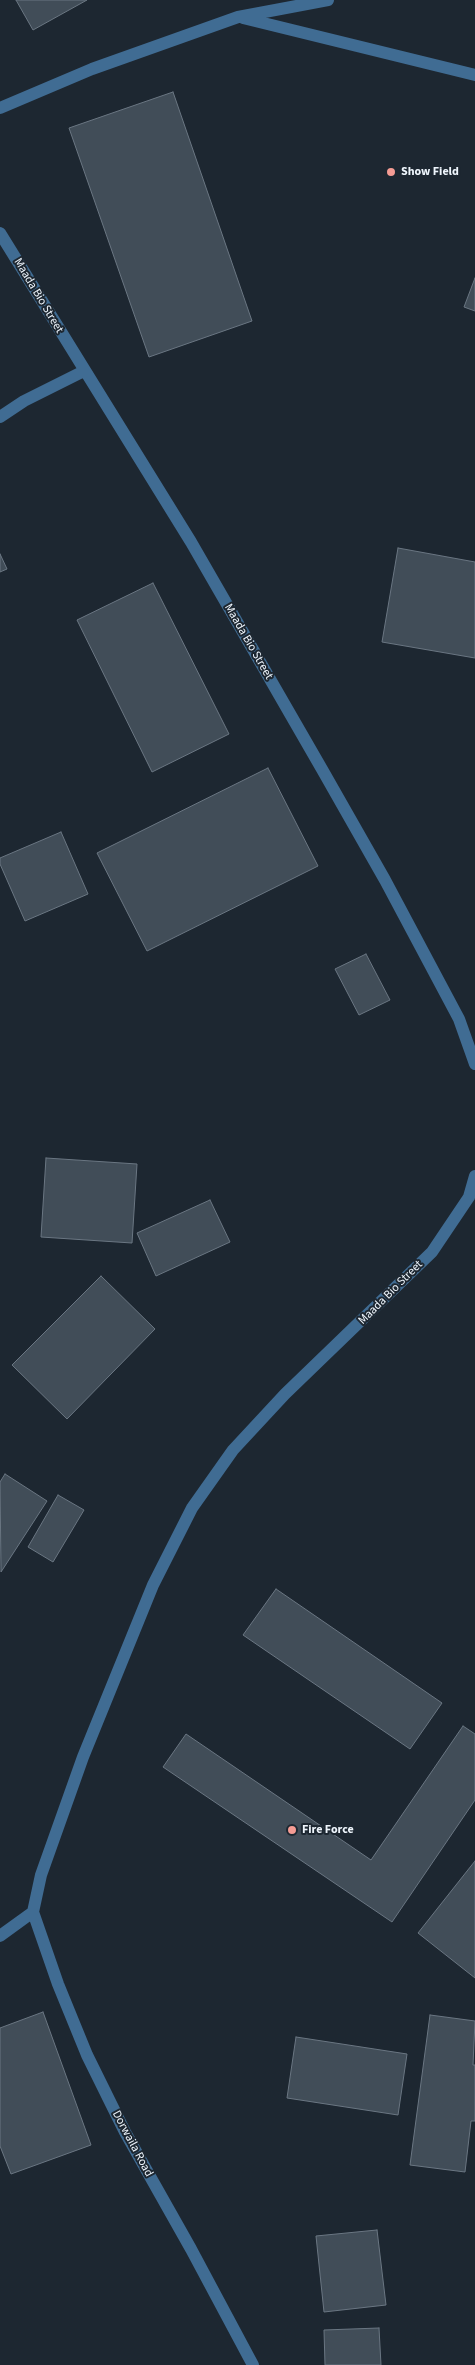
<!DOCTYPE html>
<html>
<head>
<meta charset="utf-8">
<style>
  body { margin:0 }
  canvas { display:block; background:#1d2731 }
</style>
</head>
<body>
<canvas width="475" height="2365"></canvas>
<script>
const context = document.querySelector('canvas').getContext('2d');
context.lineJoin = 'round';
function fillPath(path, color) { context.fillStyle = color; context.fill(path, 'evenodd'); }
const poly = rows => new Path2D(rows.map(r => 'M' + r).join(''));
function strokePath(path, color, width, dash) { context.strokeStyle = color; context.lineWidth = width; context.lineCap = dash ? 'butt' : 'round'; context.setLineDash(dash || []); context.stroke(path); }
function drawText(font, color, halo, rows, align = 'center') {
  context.font = font + ' "Source Sans 3",sans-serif'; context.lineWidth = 4; context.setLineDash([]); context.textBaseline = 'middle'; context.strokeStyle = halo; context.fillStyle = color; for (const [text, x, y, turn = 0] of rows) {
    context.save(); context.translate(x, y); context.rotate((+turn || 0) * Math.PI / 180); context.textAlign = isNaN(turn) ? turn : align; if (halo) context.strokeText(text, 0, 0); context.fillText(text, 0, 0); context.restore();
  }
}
const building = poly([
  [16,0,87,0,33,30,16,0],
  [173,92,252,321,149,357,69,128,173,92],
  [475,278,475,311,464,307,475,278],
  [398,548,475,562,475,658,382,642,398,548],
  [0,554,7,569,0,572,0,554],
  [153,583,229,734,152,772,77,620,153,583],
  [268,768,318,866,147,951,97,853,268,768],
  [61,832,88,894,25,921,0,864,0,858,61,832],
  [366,954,390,1000,359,1015,335,969,366,954],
  [46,1158,137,1164,132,1243,41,1237,46,1158],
  [210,1200,230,1242,156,1276,137,1233,210,1200],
  [101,1276,155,1329,67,1419,12,1365,101,1276],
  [5,1474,47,1501,1,1572,0,1482,5,1474],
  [58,1495,84,1510,53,1562,28,1547,58,1495],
  [276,1589,442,1703,410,1749,243,1635,276,1589],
  [463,1726,475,1734,475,1800,392,1922,163,1767,186,1734,371,1860,463,1726],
  [475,1861,475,1978,418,1933,475,1861],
  [43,2012,91,2145,11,2174,0,2146,0,2028,43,2012],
  [430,2015,475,2021,473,2065,475,2065,475,2121,471,2121,465,2172,410,2165,430,2015],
  [296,2037,407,2054,398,2115,287,2098,296,2037],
  [377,2230,386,2305,324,2312,316,2236,377,2230],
  [379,2328,381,2365,325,2365,324,2330,379,2328]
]);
fillPath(building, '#414d58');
strokePath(building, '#6a7682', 1);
strokePath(poly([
  [243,18,475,75],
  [0,108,92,69,238,17,328,0]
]), '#406c93', 12);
strokePath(poly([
  [0,233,191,542,323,771,385,880,459,1019,475,1064],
  [0,417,24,401,84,371],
  [33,1912,58,1984,87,2055,125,2132,191,2249,253,2365],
  [0,1936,33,1912,41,1875,83,1757,153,1585,192,1508,233,1450,285,1394,432,1252,469,1197,475,1176]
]), '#406c93', 12);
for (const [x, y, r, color] of [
  [391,172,5,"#f59c94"],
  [292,1830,5,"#f59c94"]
]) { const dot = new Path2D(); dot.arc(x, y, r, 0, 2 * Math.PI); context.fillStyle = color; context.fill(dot); strokePath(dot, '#1d2731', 2); }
drawText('bold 12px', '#eef5fc', '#1d2731', [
  ["Show Field",401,172],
  ["Fire Force",302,1830]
], 'left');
drawText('12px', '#eef5fc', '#1d2731', [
  ["Maada Bio Street",38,296,59],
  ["Maada Bio Street",248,642,60],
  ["Maada Bio Street",391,1293,-45],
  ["Dorwaila Road",132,2144,62]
]);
</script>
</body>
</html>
